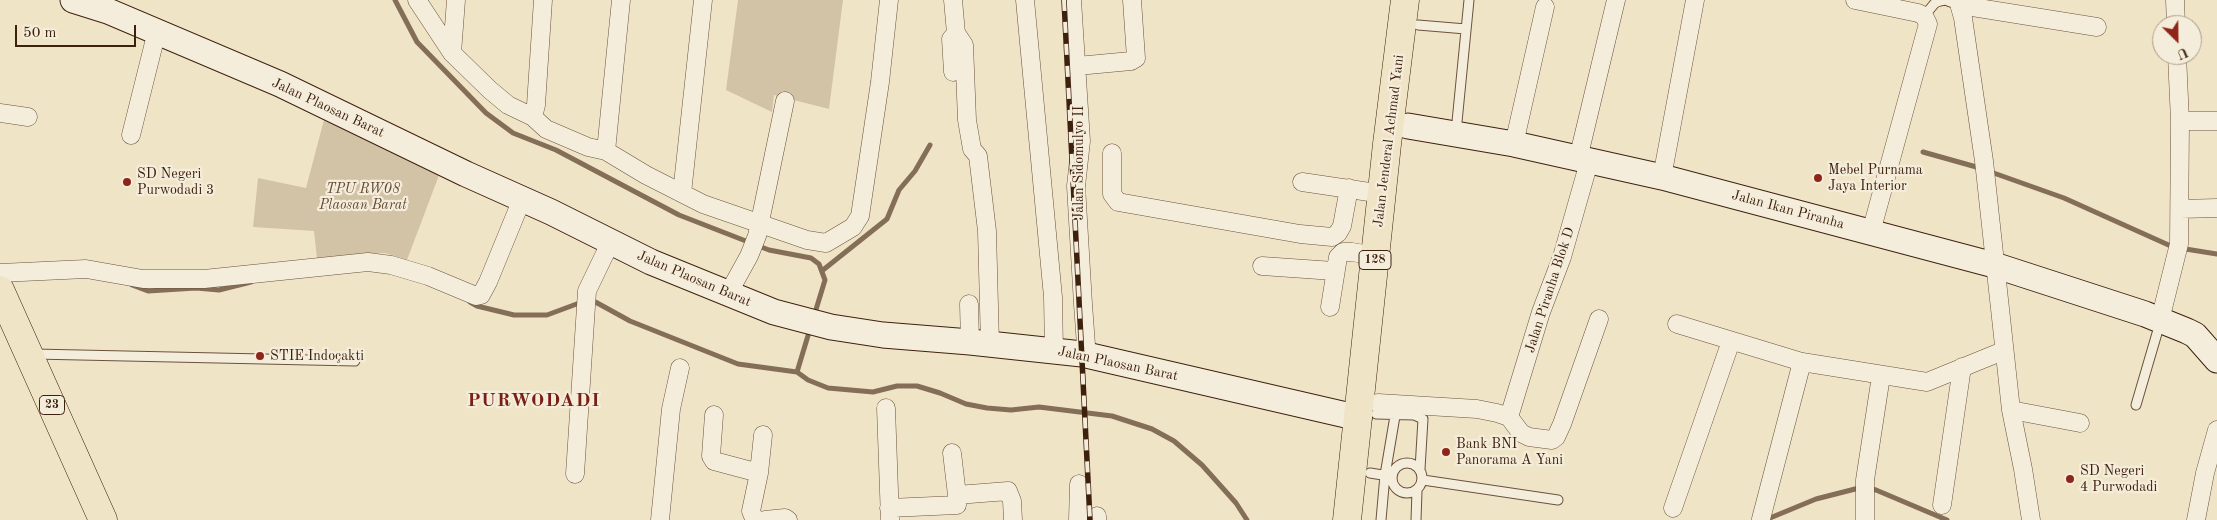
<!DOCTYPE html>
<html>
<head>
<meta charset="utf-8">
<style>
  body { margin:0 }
  #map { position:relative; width:2217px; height:520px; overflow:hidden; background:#f0e4c7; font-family:"Old Standard TT",serif }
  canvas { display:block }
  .north { position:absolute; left:2152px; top:15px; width:50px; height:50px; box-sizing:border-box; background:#f5eddb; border:1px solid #ac9b89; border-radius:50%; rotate:157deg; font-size:14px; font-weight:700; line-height:20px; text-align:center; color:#3e210d }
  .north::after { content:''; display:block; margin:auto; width:18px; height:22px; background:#8f2418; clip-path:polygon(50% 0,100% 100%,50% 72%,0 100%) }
  .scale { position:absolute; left:15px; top:25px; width:121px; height:22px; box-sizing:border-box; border:2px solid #3e210d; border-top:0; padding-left:6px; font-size:15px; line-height:18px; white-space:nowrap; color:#3e210d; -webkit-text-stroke:4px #f5eddb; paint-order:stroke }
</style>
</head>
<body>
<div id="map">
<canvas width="2217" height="520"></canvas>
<div class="north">U</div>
<div class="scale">50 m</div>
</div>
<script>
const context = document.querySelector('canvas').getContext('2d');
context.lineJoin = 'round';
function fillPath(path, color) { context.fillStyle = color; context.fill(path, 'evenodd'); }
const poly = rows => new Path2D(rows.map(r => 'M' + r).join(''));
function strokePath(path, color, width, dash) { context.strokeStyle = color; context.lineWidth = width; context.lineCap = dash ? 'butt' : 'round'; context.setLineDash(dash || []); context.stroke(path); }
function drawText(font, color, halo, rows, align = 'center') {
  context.font = font + ' "Old Standard TT",serif'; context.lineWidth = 4.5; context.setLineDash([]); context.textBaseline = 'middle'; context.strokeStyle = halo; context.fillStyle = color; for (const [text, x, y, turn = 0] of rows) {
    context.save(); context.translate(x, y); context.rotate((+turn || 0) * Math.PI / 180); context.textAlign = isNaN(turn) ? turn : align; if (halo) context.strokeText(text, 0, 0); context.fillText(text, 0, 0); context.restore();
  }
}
fillPath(poly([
  [738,0,843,0,829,109,774,95,772,112,726,90],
  [325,116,441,170,407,260,385,253,348,255,317,259,314,231,253,227,258,178,306,188]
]), '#d2c3a7');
strokePath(poly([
  [395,0,417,42,486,113,513,133,556,150,679,215,769,250,811,258,819,264,825,280,814,316],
  [1923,152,1980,168],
  [1988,171,2064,198,2173,247,2217,254],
  [823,270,887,219,899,190,915,171,930,145],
  [132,285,148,291,196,288,219,290,251,282],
  [590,299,630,321,738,364,797,372,808,380,828,388,873,392,897,386,917,386,940,393,966,404,987,408,1011,410,1039,407,1112,416,1152,429,1174,441,1202,465,1236,503,1247,520],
  [470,302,477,306,514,315,547,315,582,302],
  [797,372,810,329],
  [1765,520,1816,499,1863,487,1876,490,1947,520]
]), '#846e57', 5);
const lane = poly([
  [1924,16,1935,3,1940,1,1945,0,1959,5],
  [1418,25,1466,29],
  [1456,132,1469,0],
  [34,354,355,361],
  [2136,405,2160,323],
  [1376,414,1414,415,1423,419,1420,469],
  '1392 478a15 15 0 1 1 30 0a15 15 0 1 1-30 0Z',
  [1370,473,1389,476],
  [1423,480,1558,500],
  [1381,520,1385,475,1395,416],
  [1416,520,1417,491]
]);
const street = poly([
  [417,0,452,53,490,90,508,105,533,117,546,129,588,147,606,151,646,175,703,204,807,240,826,243,853,227,860,216,880,82,889,0],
  [953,0,956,33,964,45,967,120,972,149,978,156,987,231,990,344],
  [1025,0,1053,297,1054,351],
  [1072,0,1081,141,1076,186,1083,304,1086,345,1089,356],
  [1855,0,1918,13,1924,16,1928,24,1871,232],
  [1958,0,1963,18,1984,161,2011,410,2023,469,2031,520],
  [2175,0,2176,25],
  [1960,5,2097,27],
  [452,53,456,0],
  [2177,55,2180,121],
  [1077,66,1131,61,1136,58,1132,0],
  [953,72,951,39,956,33],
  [0,113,28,117],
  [533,117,536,105,543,0],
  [131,135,157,31],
  [1514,144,1545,7],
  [606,151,621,0],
  [1112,153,1112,194,1118,202,1300,234,1332,237,1338,233,1342,226,1349,188],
  [1578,159,1616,0],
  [1662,177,1695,0],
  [1302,182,1383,194],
  [682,193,703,0],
  [2180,209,2217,208],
  [1262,266,1334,271],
  [0,273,86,269,143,279,204,279,368,262,391,265,428,276,476,296,481,295,488,282,522,199],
  [728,294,749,256,757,236,785,101],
  [969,304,970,342],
  [1330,307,1338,257,1343,252,1352,252,1376,256],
  [2160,320,2179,244,2180,121,2217,121],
  [1677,324,1802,362,1927,382,2003,351],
  [1378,403,1477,409,1497,413,1509,417,1521,433,1529,437,1552,440,1556,437,1562,424,1599,319],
  [886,408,890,519],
  [2011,410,2080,423],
  [714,415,711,456,714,461,759,473],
  [1509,417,1541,312,1562,257,1589,162],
  [952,453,957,495],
  [575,474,587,291,611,241],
  [1942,505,1962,367],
  [889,508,957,505,957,495,1008,491,1012,501,1013,520],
  [1673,508,1731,341],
  [1097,516,1097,520],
  [1761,519,1802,362],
  [660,520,671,409,680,368],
  [757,520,753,516,751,511,759,473,763,435],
  [765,520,785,518,788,520],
  [1078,520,1079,484],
  [1865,520,1865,480,1881,376],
  [2196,520,2205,473,2217,430]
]);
const secondary = poly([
  [73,0,108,11,280,84,466,174,551,212,651,262,774,312,831,327,883,335,970,342,1082,354,1359,418],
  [1408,126,1514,144,1662,177,1994,265,2145,314,2187,331,2195,335,2217,360]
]);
const primary = poly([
  [1347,520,1387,144,1405,0]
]);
const highway = poly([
  [0,290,103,520]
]);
strokePath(lane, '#6a523c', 11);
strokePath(street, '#6a523c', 19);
strokePath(secondary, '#3e210d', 27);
strokePath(primary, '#3e210d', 29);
strokePath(highway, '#3e210d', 29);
strokePath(lane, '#f5eddb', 9);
strokePath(street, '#f5eddb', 18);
strokePath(secondary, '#f5eddb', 25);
strokePath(primary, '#f0e4c7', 28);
strokePath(highway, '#f0e4c7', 28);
const rail = poly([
  [1064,0,1090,520]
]);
strokePath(rail, '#3e210d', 5.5);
strokePath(rail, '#f5eddb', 4, [11]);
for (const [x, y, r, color] of [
  [1818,178,5,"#8f2418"],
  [127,182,5,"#8f2418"],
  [260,356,5,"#8f2418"],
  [1446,452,5,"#8f2418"],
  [2070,479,5,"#8f2418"]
]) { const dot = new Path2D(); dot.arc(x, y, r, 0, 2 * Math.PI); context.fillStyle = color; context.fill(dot); strokePath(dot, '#f5eddb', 2); }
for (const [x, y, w] of [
  [1375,260,32],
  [52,405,25]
]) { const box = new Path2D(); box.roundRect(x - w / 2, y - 9.5, w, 19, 4); context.fillStyle = '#f5eddb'; context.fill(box); strokePath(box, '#3e210d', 1); }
drawText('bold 12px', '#3e210d', null, [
  ["128",1375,260],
  ["23",52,405]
]);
drawText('14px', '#3e210d', '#f5eddb', [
  ["Jalan Plaosan Barat",328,108,25],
  ["Jalan Jenderal Achmad Yani",1389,141,-83],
  ["Jalan Sidomulyo II",1079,163,-90],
  ["Jalan Ikan Piranha",1788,210,15],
  ["Jalan Plaosan Barat",694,279,23],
  ["Jalan Piranha Blok D",1550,290,-72],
  ["Jalan Plaosan Barat",1118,364,12]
]);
drawText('14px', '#3e210d', '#f5eddb', [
  ["Mebel Purnama",1828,170],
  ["Jaya Interior",1828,186],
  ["SD Negeri",137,174],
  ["Purwodadi 3",137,190],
  ["STIE Indoçakti",270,356],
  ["Bank BNI",1456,444],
  ["Panorama A Yani",1456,460],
  ["SD Negeri",2080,471],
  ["4 Purwodadi",2080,487]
], 'left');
drawText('italic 14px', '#634a34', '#f5eddb', [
  ["TPU RW08",363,189],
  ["Plaosan Barat",363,205]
]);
context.letterSpacing = '1px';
drawText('bold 19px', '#7a1f14', '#f5eddb', [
  ["PURWODADI",534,401]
]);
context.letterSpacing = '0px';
</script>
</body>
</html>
